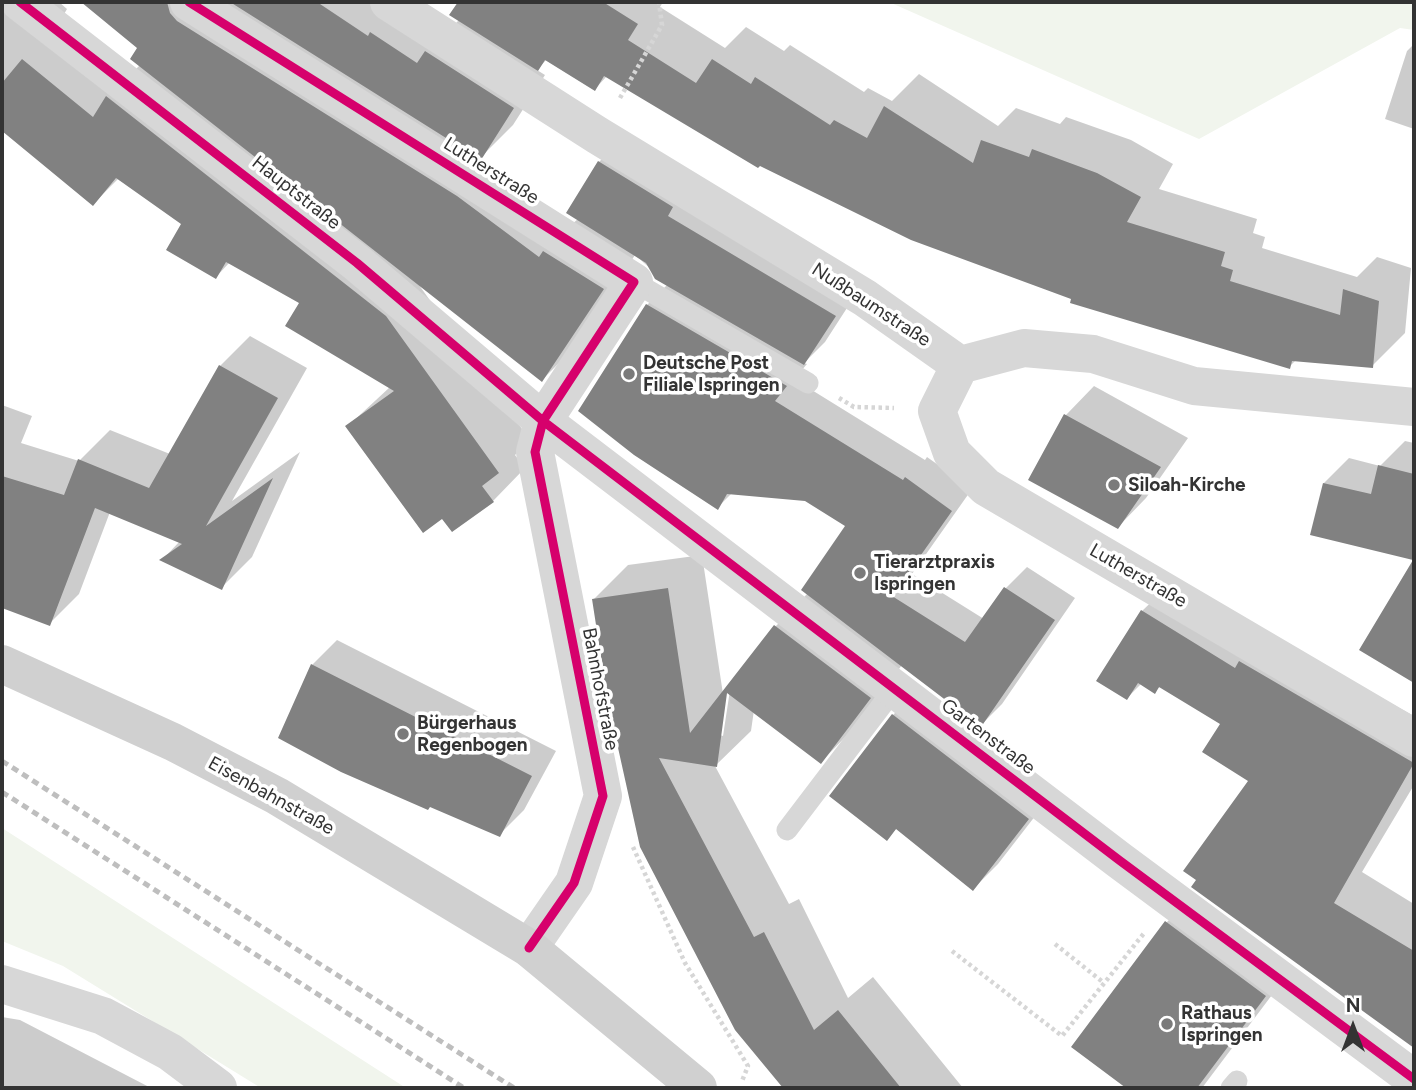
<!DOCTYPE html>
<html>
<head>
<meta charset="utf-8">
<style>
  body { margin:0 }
  #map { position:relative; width:1416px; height:1090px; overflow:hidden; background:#fff; font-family:Figtree,sans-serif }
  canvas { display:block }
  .frame { position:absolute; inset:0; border:4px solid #333; pointer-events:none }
  .north { position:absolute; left:1318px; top:992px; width:70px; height:70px; -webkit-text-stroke:5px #fff; paint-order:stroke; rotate:0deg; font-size:19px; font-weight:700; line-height:28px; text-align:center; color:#333 }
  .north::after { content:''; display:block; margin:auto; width:24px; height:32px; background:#333; clip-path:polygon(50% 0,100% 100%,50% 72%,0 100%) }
</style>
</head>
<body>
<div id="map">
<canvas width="1416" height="1090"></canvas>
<div class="frame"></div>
<div class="north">N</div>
</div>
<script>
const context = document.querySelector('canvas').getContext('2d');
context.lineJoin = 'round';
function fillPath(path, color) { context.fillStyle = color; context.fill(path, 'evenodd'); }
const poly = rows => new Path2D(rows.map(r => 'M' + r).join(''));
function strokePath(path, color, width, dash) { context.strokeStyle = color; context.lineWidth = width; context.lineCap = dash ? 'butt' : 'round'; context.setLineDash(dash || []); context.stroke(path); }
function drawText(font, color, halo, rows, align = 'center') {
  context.font = font + ' Figtree,sans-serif'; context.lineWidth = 7; context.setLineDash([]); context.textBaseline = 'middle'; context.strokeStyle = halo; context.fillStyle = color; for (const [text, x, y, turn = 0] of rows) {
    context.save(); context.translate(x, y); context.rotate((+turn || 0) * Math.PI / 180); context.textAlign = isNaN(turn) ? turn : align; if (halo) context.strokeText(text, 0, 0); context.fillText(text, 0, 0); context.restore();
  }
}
fillPath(poly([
  [889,2,1414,2,1414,30,1400,28,1199,139],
  [2,828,406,1088,261,1088,63,966,2,941]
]), '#f1f5ed');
fillPath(poly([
  [2,2,59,2,67,9,56,28,123,82,140,65,139,47,84,2,397,2,449,30,460,19,452,14,460,2,663,2,660,7,725,48,746,27,784,51,790,45,864,92,868,88,892,101,919,74,998,126,1016,108,1060,124,1066,117,1131,140,1173,164,1159,189,1257,219,1253,233,1265,237,1262,248,1357,277,1377,257,1411,268,1405,333,1372,366,1296,360,1289,367,1074,298,607,76,595,89,547,59,537,70,545,75,513,125,480,158,572,224,578,219,599,162,620,141,856,294,825,342,804,363,807,364,794,379,925,460,927,457,972,489,912,574,984,619,1006,588,1027,567,1075,598,1002,704,981,725,902,665,855,727,821,762,754,710,751,731,715,766,789,904,799,899,848,998,873,977,963,1088,785,1088,737,1029,605,669,594,599,628,565,702,555,723,694,776,626,808,593,847,526,805,499,732,493,718,507,647,305,668,284,635,255,574,348,542,380,419,285,530,440,515,455,525,468,493,501,442,517,348,426,390,387,302,302,230,262,216,277,183,223,119,178,93,204,2,128],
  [730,690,723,736,720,735,726,694],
  [1414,44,1414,129,1385,119,1407,51],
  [250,336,307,368,232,501,300,452,252,557,222,587,162,560,180,541,110,512,79,594,49,624,2,606,2,405,32,416,21,443,79,461,110,430,170,454,220,366],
  [1094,386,1188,438,1146,498,1118,527,1030,479,1066,415],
  [1405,441,1414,443,1414,558,1312,533,1324,483,1349,458,1380,466],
  [1414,560,1414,681,1361,649],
  [1172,582,1414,716,1414,785,1362,872,1414,904,1414,1046,1194,886,1251,780,1222,723,1161,686,1154,692,1141,684,1127,698,1142,611],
  [337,640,556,751,524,810,499,835,431,805,312,665],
  [918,690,1053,793,998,864,973,889,897,828,887,838,893,715],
  [1195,894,1293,967,1202,1088,1126,1088,1166,923],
  [2,1017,20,1020,151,1088,2,1088]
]), '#0003');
fillPath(poly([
  [81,2,167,2,170,13,177,21,457,196,539,257,543,251,604,289,542,382,130,59,137,48],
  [230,2,317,2,368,36,370,32,417,63,425,51,514,108,481,160],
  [458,2,603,2,638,24,628,40,696,83,712,59,751,84,755,77,830,125,834,120,867,138,884,106,973,163,981,140,1029,157,1032,149,1097,173,1141,197,1127,222,1225,252,1221,266,1233,270,1230,281,1340,315,1343,289,1379,301,1373,368,1292,361,1290,369,1070,303,1071,299,911,240,760,166,758,168,604,76,595,91,545,60,538,71,449,15],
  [22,59,93,117,106,96,386,316,499,473,482,486,494,502,452,532,442,519,423,533,345,426,394,391,285,326,299,303,226,262,216,279,166,250,181,224,116,178,93,206,2,131,2,83],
  [598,161,673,207,668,216,836,316,804,365,655,279,646,263,566,213],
  [646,304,787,386,775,401,903,480,905,477,952,511,892,596,965,642,1004,587,1055,620,981,727,801,590,845,526,805,501,727,494,718,510,634,455,578,411],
  [219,365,278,398,206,526,273,478,222,590,159,560,182,544,95,508,50,626,2,608,2,476,64,495,78,459,149,488],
  [1064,414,1161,467,1118,529,1028,480],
  [1378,465,1414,474,1414,683,1359,650,1413,560,1310,535,1323,483,1371,494],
  [668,588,690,733,774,625,871,698,821,764,727,693,717,767,659,758,754,937,764,932,814,1030,838,1010,901,1088,783,1088,735,1030,640,847,601,671,603,670,592,599],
  [1141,610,1235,668,1239,661,1414,763,1334,903,1414,951,1414,1048,1191,887,1196,880,1183,871,1248,781,1202,752,1220,724,1159,687,1155,694,1138,683,1127,700,1096,681],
  [311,664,532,776,500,837,430,807,428,810,341,772,278,738],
  [892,714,1029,819,973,891,896,829,887,841,829,796],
  [1165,921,1266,996,1197,1088,1126,1088,1071,1047]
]), '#818181');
strokePath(poly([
  [620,98,662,25,659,2],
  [839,398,854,407,894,408],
  [633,847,685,963,748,1066,742,1081],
  [1055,944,1104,983],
  [952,951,1062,1036,1145,932]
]), '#d6d6d6', 4.5, [3.5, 3.5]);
strokePath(poly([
  [634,282,808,383],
  [787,830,895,688],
  [1231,1088,1237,1081]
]), '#d7d7d7', 21);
strokePath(poly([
  [20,2,357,263,543,421,1119,860,1414,1079],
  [189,2,634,282,543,421,535,452,603,796,574,883,529,948],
  [389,2,597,135,865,298,960,365,1024,348,1093,354,1194,386,1414,407],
  [960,365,937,411,952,453,986,487,1414,738],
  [2,984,103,1016,170,1052,218,1088]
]), '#d7d7d7', 38);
strokePath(poly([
  [2,664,173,742,277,796,529,948,698,1088]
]), '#d0d0d0', 38);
strokePath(poly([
  [2,761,514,1088],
  [2,792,464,1088]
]), '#bebebe', 5, [7, 5]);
strokePath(poly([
  [20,2,357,263,543,421,1119,860,1414,1079],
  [189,2,634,282,543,421,535,452,603,796,574,883,529,948]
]), '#d6006c', 9);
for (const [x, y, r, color] of [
  [629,374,7,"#7a7a7a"],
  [1114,485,7,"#7a7a7a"],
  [860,573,7,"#7a7a7a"],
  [403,734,7,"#7a7a7a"],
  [1167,1024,7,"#7a7a7a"]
]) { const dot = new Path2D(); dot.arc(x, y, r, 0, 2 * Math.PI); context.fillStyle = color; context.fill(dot); strokePath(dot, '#fff', 2.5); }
drawText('19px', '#333', '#fff', [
  ["Lutherstraße",491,171,32],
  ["Hauptstraße",296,193,38],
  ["Nußbaumstraße",871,305,33],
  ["Lutherstraße",1138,576,30],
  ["Bahnhofstraße",600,689,79],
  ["Gartenstraße",988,737,37],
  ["Eisenbahnstraße",271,796,29]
]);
drawText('bold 19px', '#333', '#fff', [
  ["Deutsche Post",643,363],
  ["Filiale Ispringen",643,385],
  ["Siloah-Kirche",1128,485],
  ["Tierarztpraxis",874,562],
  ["Ispringen",874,584],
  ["Bürgerhaus",417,723],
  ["Regenbogen",417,745],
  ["Rathaus",1181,1013],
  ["Ispringen",1181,1035]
], 'left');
</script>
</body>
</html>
